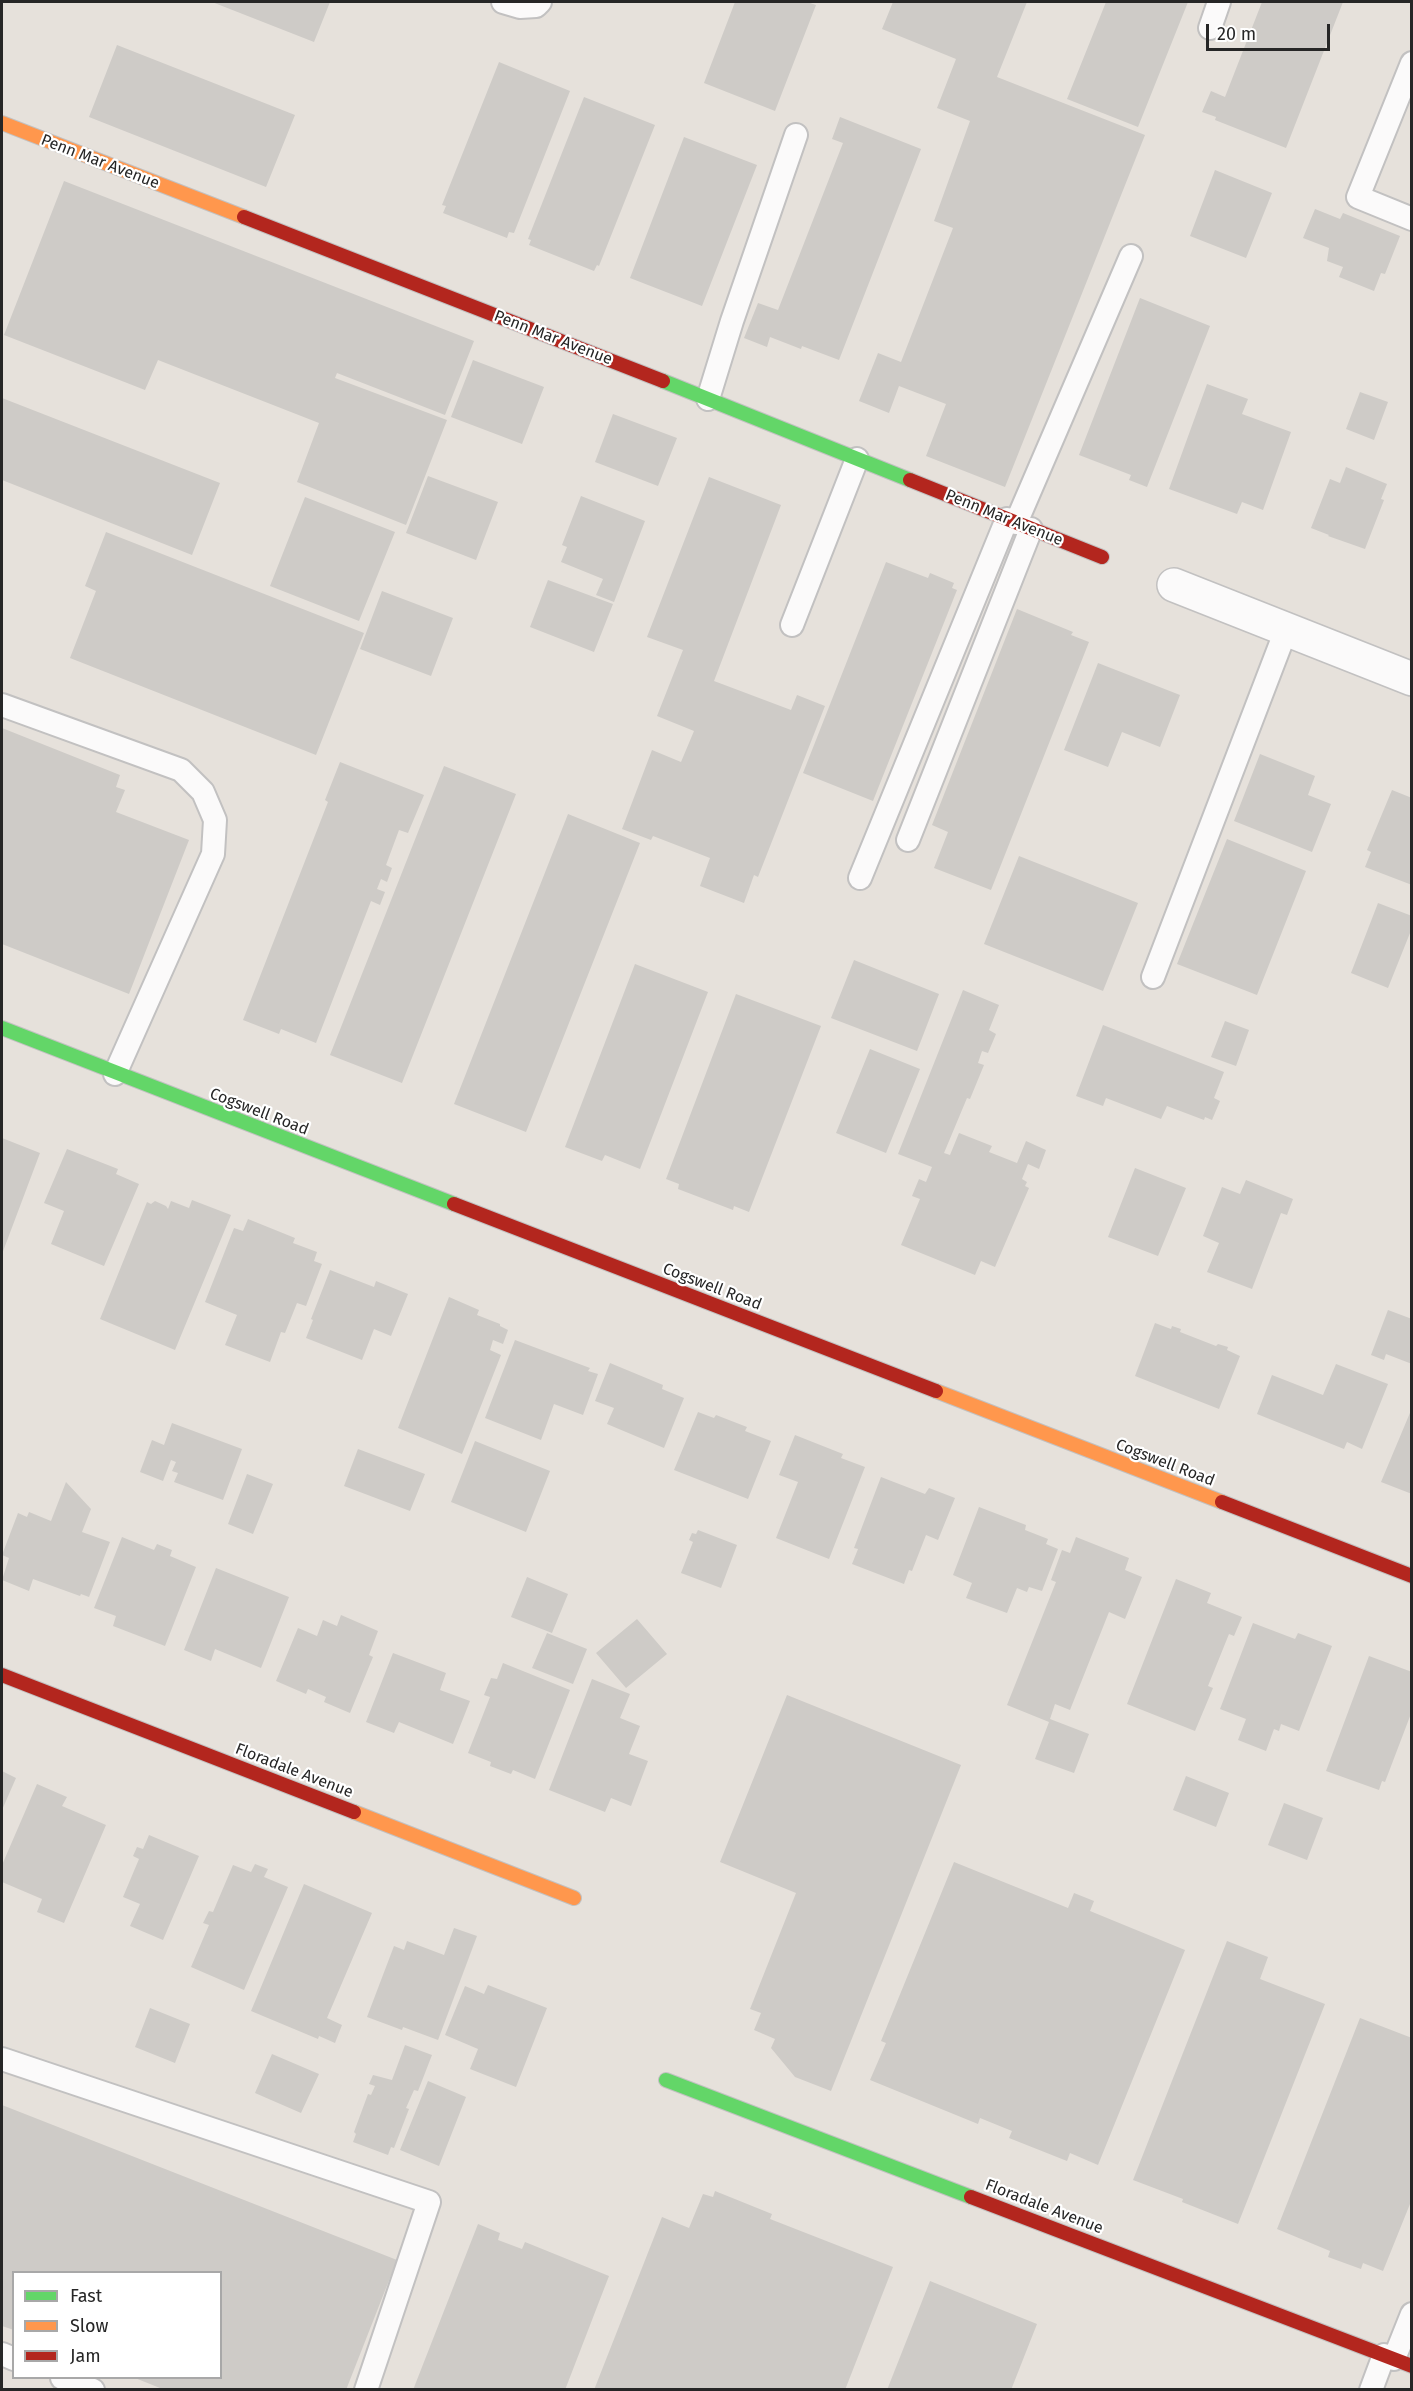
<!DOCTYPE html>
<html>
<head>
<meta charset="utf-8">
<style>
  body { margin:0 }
  #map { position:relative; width:1413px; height:2391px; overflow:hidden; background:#e6e1db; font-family:"Fira Sans",sans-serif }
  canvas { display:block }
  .frame { position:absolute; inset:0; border:3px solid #262626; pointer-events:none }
  .legend { position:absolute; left:12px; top:2271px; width:210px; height:108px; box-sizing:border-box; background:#fff; border:2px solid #a8a8a8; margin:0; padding:8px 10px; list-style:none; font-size:18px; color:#262626 }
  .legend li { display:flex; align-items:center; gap:12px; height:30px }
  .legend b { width:30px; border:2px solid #a8a8a8 }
  .scale { position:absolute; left:1206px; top:24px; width:124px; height:27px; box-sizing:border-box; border:3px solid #262626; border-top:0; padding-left:8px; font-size:18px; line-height:21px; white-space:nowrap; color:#262626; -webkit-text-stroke:4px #fff; paint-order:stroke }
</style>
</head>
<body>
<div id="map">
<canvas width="1413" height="2391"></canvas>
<div class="frame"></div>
<ul class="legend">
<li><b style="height:8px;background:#63d668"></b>Fast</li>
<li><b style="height:8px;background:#ff974d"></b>Slow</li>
<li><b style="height:8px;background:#b3261e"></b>Jam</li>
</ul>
<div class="scale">20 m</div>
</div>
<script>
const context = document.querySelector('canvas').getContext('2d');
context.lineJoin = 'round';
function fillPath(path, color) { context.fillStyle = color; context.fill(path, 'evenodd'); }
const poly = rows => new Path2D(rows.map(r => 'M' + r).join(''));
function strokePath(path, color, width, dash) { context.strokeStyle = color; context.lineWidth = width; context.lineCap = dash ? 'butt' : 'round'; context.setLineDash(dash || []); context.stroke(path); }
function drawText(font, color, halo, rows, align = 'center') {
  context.font = font + ' "Fira Sans",sans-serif'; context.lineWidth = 4.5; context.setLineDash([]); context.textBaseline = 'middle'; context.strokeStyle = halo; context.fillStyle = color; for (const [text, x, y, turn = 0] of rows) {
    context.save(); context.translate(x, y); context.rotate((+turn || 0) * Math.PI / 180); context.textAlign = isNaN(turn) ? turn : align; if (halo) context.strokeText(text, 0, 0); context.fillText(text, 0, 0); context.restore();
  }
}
fillPath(poly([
  [212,2,330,2,314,42],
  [735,2,807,2,816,5,775,111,704,83],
  [893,2,1027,2,997,77,1145,135,1005,487,926,456,946,404,899,386,889,413,859,401,878,353,901,362,953,228,934,221,970,121,937,108,956,59,882,29],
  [1106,2,1188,2,1138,127,1067,99],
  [1262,2,1343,2,1286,148,1215,120,1216,117,1202,112,1211,91,1225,97],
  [117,45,295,115,266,187,89,117],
  [499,62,570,91,514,233,509,232,507,238,443,213,446,206,442,205],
  [584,97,655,125,599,266,597,265,594,271,529,245,531,240,528,239],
  [840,117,921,149,839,360,802,346,801,349,770,337,767,347,744,338,758,303,778,310,843,143,832,139],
  [684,137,757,165,702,306,630,278],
  [1215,170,1272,193,1246,258,1190,236],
  [64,181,474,341,445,415,337,373,335,378,447,420,406,525,297,482,319,423,158,360,145,390,4,335],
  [1315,209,1340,219,1343,213,1400,236,1385,274,1381,273,1374,291,1339,277,1343,267,1327,261,1329,248,1303,238],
  [1140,298,1210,326,1147,487,1129,480,1131,475,1079,455],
  [473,360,544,387,522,444,451,417],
  [1207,384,1248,399,1242,414,1291,432,1263,510,1242,502,1237,514,1169,489],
  [1360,392,1388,402,1374,440,1346,429],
  [2,398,220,483,192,555,2,480],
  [613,414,677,438,658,486,595,462],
  [1346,467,1387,484,1381,499,1384,500,1365,549,1328,536,1329,535,1311,528,1330,479,1340,483],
  [428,476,498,502,476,560,406,533],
  [709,477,781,505,714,681,791,710,797,695,825,706,758,877,754,875,744,903,700,886,710,858,653,836,651,840,622,829,652,750,681,762,694,731,657,716,683,650,647,637],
  [581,496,645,521,614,602,596,595,603,579,561,562,567,547,562,545],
  [305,497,395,532,359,621,270,586],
  [106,532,364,633,316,755,70,658,96,591,85,586],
  [886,562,928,578,930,573,954,583,952,588,957,590,873,801,803,773],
  [548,580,613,604,594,652,530,627],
  [382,591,453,618,431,676,360,649],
  [1017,609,1073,632,1071,635,1089,642,991,890,934,868,948,832,932,825],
  [1098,663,1180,695,1160,747,1122,732,1108,767,1064,750],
  [2,728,120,775,116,787,125,790,116,812,189,840,129,994,2,944],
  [1260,754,1315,776,1308,795,1331,804,1312,852,1234,821],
  [340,762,424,795,408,833,399,830,386,865,392,868,387,882,381,879,377,889,385,892,380,905,371,901,316,1043,281,1029,279,1034,243,1020,328,802,325,800],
  [444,766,516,794,402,1083,330,1055],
  [1392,790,1412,798,1412,885,1365,867,1371,852,1367,850],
  [568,814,640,843,526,1132,454,1104],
  [1227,839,1306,871,1257,995,1177,964],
  [1019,856,1138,903,1103,991,984,944],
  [1378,903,1412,916,1412,928,1388,988,1351,973],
  [854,960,939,994,917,1051,831,1018],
  [635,964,708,992,640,1169,605,1155,602,1161,565,1147],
  [963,990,999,1005,989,1030,996,1034,988,1053,982,1051,978,1063,984,1065,970,1099,967,1098,944,1153,950,1155,959,1133,992,1146,989,1152,1017,1163,1026,1141,1046,1150,1039,1169,1028,1164,1022,1179,1027,1182,1025,1186,1029,1188,995,1267,981,1261,975,1275,901,1245,920,1199,912,1196,919,1179,926,1182,932,1167,898,1154],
  [736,994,821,1026,749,1212,734,1206,733,1210,678,1189,679,1184,666,1179],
  [1225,1021,1249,1030,1236,1066,1211,1057],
  [1103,1025,1224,1072,1214,1098,1220,1101,1212,1120,1205,1117,1204,1120,1167,1106,1161,1119,1106,1098,1103,1106,1076,1096],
  [870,1049,920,1069,886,1153,836,1133],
  [2,1138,40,1153,2,1254],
  [67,1149,118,1169,116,1174,139,1184,104,1266,51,1244,64,1211,44,1203],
  [1135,1168,1186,1188,1158,1256,1108,1237],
  [1246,1180,1293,1199,1287,1215,1281,1213,1252,1289,1207,1272,1219,1243,1203,1236,1222,1187,1240,1194],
  [192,1200,231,1215,175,1350,100,1319,147,1202,151,1204,155,1201,166,1206,168,1209,171,1201,189,1208],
  [248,1219,295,1238,293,1243,317,1252,314,1261,322,1264,306,1306,297,1303,285,1333,281,1332,270,1362,225,1345,237,1315,205,1302,234,1228,243,1231],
  [330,1270,374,1287,376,1281,408,1294,391,1336,374,1329,362,1360,306,1338,313,1320,311,1319],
  [449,1297,479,1310,477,1315,500,1324,500,1326,508,1330,503,1344,493,1340,490,1350,501,1355,462,1454,398,1428],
  [1388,1310,1412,1319,1412,1364,1386,1354,1384,1360,1371,1355],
  [1155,1323,1171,1329,1172,1326,1181,1329,1180,1332,1216,1346,1218,1344,1228,1347,1227,1350,1240,1356,1219,1409,1135,1376],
  [515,1340,590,1368,588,1371,598,1374,583,1415,554,1404,541,1440,485,1418],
  [610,1363,663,1385,662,1389,684,1398,664,1448,607,1424,614,1408,595,1401],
  [1336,1364,1388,1384,1362,1449,1347,1442,1344,1449,1257,1414,1272,1375,1323,1395],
  [1412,1408,1412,1494,1381,1482],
  [698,1412,714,1418,716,1415,747,1427,745,1431,771,1441,748,1499,674,1470],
  [172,1423,242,1449,223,1500,174,1482,178,1473,172,1471,176,1462,171,1460,163,1481,140,1472,152,1440,164,1445],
  [795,1435,843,1454,841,1458,865,1467,829,1559,776,1538,798,1482,779,1475],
  [475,1441,550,1471,526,1532,451,1502],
  [358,1449,425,1474,410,1511,344,1486],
  [247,1474,273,1484,253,1534,228,1524],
  [881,1477,925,1494,929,1488,955,1498,938,1540,926,1535,912,1571,909,1570,904,1584,852,1564,858,1549,854,1548],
  [66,1482,91,1509,82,1532,110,1542,89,1597,81,1594,80,1596,33,1579,29,1591,2,1580,9,1558,2,1555,18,1513,27,1517,29,1512,51,1521],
  [979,1507,1026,1525,1025,1530,1048,1539,1046,1544,1058,1549,1042,1591,1029,1587,1027,1592,1017,1588,1007,1613,966,1598,972,1583,953,1575],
  [698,1530,737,1545,721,1588,681,1573,693,1542,689,1540,692,1533,696,1534],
  [122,1537,154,1550,157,1544,172,1550,170,1556,196,1567,165,1646,113,1626,116,1616,94,1608],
  [1076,1537,1129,1558,1125,1570,1142,1577,1125,1619,1109,1612,1070,1710,1055,1704,1050,1719,1089,1734,1074,1773,1035,1759,1049,1722,1007,1705,1056,1582,1051,1580,1062,1550,1070,1553],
  [216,1568,289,1597,261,1668,215,1649,211,1661,184,1650],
  [527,1577,568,1594,552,1633,511,1617],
  [1176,1579,1211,1593,1207,1603,1242,1617,1234,1636,1229,1634,1208,1686,1213,1688,1195,1731,1127,1704],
  [341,1615,378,1631,369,1655,373,1657,350,1713,324,1702,326,1697,308,1689,306,1694,276,1681,298,1628,317,1636,323,1620,337,1626],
  [637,1619,667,1654,626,1688,596,1653],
  [1253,1623,1295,1639,1298,1633,1332,1646,1299,1731,1281,1724,1279,1731,1274,1729,1266,1751,1238,1740,1246,1719,1220,1709],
  [547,1633,587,1649,573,1684,532,1668],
  [393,1653,446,1673,440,1690,470,1701,453,1744,399,1722,394,1733,366,1722],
  [1369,1656,1412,1672,1412,1711,1385,1782,1382,1781,1379,1790,1326,1771],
  [503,1663,570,1690,535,1779,513,1770,511,1774,490,1766,491,1762,468,1753,490,1697,484,1695,491,1678,497,1679],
  [592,1679,630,1694,620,1718,640,1726,629,1754,648,1761,631,1806,611,1798,605,1812,549,1790],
  [787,1695,961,1765,831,2091,795,2077,771,2048,775,2039,754,2030,761,2013,750,2009,796,1893,720,1862],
  [2,1771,16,1778,2,1810],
  [1186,1776,1229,1793,1216,1827,1173,1810],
  [37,1784,67,1797,62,1806,106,1825,64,1923,37,1912,42,1899,2,1882,2,1865],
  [1284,1803,1323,1818,1307,1860,1268,1845],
  [149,1835,199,1856,163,1940,130,1926,140,1904,123,1897,139,1859,133,1856,137,1847,143,1849],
  [954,1862,1068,1908,1074,1893,1094,1901,1090,1911,1185,1950,1098,2165,1070,2153,1067,2161,1009,2138,1012,2131,980,2118,978,2124,870,2080,886,2043,881,2041],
  [255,1864,268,1869,264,1877,288,1887,244,1990,191,1967,209,1925,203,1923,209,1911,213,1912,233,1865,251,1872],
  [304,1884,372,1913,327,2018,342,2025,335,2043,319,2036,318,2039,251,2011],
  [454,1928,477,1936,438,2040,403,2027,402,2030,367,2017,394,1946,404,1950,407,1941,444,1955],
  [1227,1941,1268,1957,1260,1979,1325,2004,1238,2224,1182,2202,1183,2199,1133,2180],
  [488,1985,547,2008,516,2087,470,2069,478,2049,445,2035,465,1986,484,1994],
  [150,2008,190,2024,175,2063,135,2047],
  [1360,2018,1412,2038,1412,2199,1383,2271,1363,2263,1361,2269,1328,2257,1330,2251,1277,2229],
  [405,2045,432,2055,418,2091,414,2090,406,2108,409,2109,394,2148,391,2147,388,2155,353,2142,356,2134,354,2132,368,2094,371,2095,375,2086,369,2084,373,2075,392,2080],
  [272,2054,319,2074,301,2113,255,2093],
  [428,2081,466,2097,439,2166,400,2150],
  [2,2105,397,2260,346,2390,165,2390,135,2378,220,2378,220,2272,14,2272,14,2330,2,2326],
  [715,2191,772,2214,770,2219,893,2267,845,2390,594,2390,662,2217,689,2228,703,2194,713,2197],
  [478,2224,500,2233,498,2240,522,2249,525,2242,609,2276,565,2390,413,2390],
  [930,2281,1037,2324,1011,2390,887,2390]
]), '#cecbc7');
const lane = poly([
  [503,2,520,7,536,6,540,2],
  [1210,28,1219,2],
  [1412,63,1358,197,1412,219],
  [708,399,732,321,796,135],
  [1016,523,1131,256],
  [792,625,857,459],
  [2,705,181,770,203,792,215,820,213,854,115,1074],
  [908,840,1031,529],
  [860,878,1007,519],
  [1153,977,1286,630],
  [2,2059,429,2202,366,2390],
  [2,2354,14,2359],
  [1394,2359,1412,2314],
  [62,2378,93,2390],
  [1371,2390,1384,2355]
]);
const street = poly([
  [1174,585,1412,679]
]);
const fast = poly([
  [663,381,910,480],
  [2,1028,454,1204],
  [666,2080,971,2197]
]);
const slow = poly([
  [2,123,244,217],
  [936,1391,1222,1502],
  [354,1812,574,1898]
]);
const jam = poly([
  [244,217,663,381],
  [910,480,1102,557],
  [454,1204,936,1391],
  [1222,1502,1412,1576],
  [2,1675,354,1812],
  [971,2197,1412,2366]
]);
strokePath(lane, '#c2c1c1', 26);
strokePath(street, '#c2c1c1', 36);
strokePath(fast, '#c2c1c1', 16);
strokePath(slow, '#c2c1c1', 16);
strokePath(jam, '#c2c1c1', 16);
strokePath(lane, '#fbfafa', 22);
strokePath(street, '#fbfafa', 33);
strokePath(fast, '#63d668', 14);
strokePath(slow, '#ff974d', 14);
strokePath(jam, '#b3261e', 14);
drawText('16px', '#262626', '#fff', [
  ["Penn Mar Avenue",100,162,21],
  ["Penn Mar Avenue",553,338,21],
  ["Penn Mar Avenue",1004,518,22],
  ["Cogswell Road",259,1112,21],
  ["Cogswell Road",712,1287,21],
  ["Cogswell Road",1165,1463,21],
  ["Floradale Avenue",294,1771,21],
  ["Floradale Avenue",1044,2207,21]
]);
</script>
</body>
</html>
